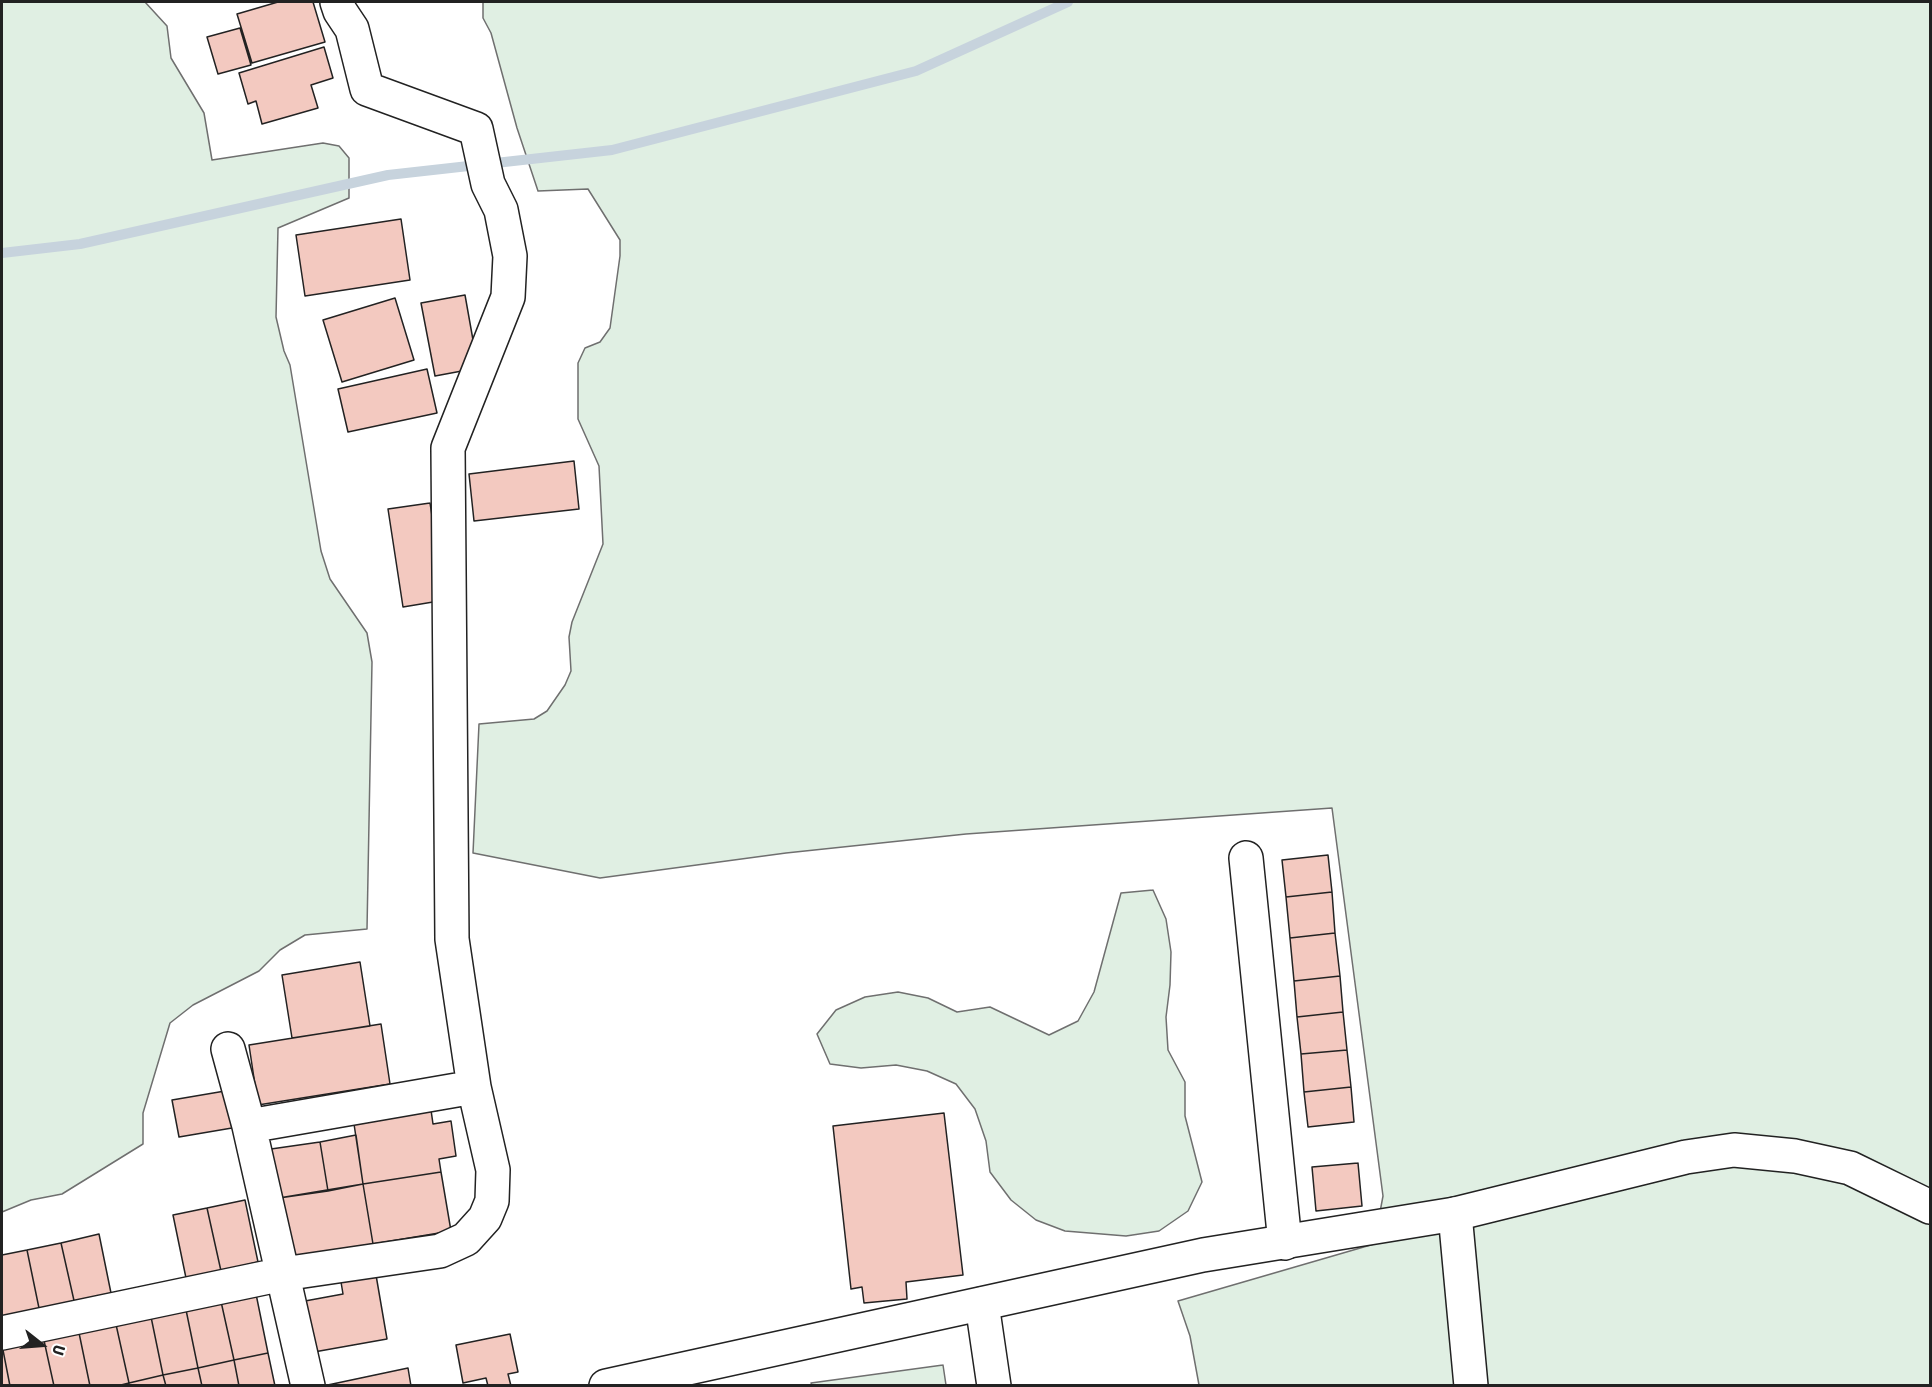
<!DOCTYPE html>
<html>
<head>
<meta charset="utf-8">
<style>
  body { margin:0 }
  #map { position:relative; width:1932px; height:1387px; overflow:hidden; background:#fff; font-family:"Asap Condensed",sans-serif }
  canvas { display:block }
  .frame { position:absolute; inset:0; border:3px solid #222; pointer-events:none }
  .north { position:absolute; left:12px; top:1315px; width:60px; height:60px; -webkit-text-stroke:4px #fff; paint-order:stroke; rotate:107deg; font-size:16px; font-weight:700; line-height:24px; text-align:center; color:#222 }
  .north::after { content:''; display:block; margin:auto; width:21px; height:27px; background:#222; clip-path:polygon(50% 0,100% 100%,50% 72%,0 100%) }
</style>
</head>
<body>
<div id="map">
<canvas width="1932" height="1387"></canvas>
<div class="frame"></div>
<div class="north">U</div>
</div>
<script>
const context = document.querySelector('canvas').getContext('2d');
context.lineJoin = 'round';
function fillPath(path, color) { context.fillStyle = color; context.fill(path, 'evenodd'); }
const poly = rows => new Path2D(rows.map(r => 'M' + r).join(''));
function strokePath(path, color, width, dash) { context.strokeStyle = color; context.lineWidth = width; context.lineCap = dash ? 'butt' : 'round'; context.setLineDash(dash || []); context.stroke(path); }
const green = poly([
  [2,2,145,2,167,26,171,58,204,113,212,160,323,143,339,146,349,158,349,198,278,228,276,317,284,351,290,365,321,551,330,579,367,633,372,662,367,929,305,935,280,950,259,971,193,1005,170,1023,143,1113,143,1144,62,1194,31,1200,2,1212,2,2],
  [483,2,1930,2,1930,1385,1199,1385,1190,1336,1178,1301,1374,1244,1383,1196,1332,808,966,834,786,853,600,878,473,853,479,724,534,719,547,711,565,685,571,671,569,637,572,622,603,544,599,466,578,419,578,363,585,348,600,342,610,328,620,256,620,240,588,189,538,191,517,128,491,33,483,18,483,2],
  [1153,890,1166,919,1171,952,1170,985,1166,1017,1168,1050,1185,1082,1185,1116,1202,1182,1188,1211,1159,1231,1126,1236,1065,1231,1036,1220,1011,1200,990,1172,986,1141,975,1109,956,1084,927,1071,896,1065,861,1068,830,1064,817,1034,836,1010,865,997,898,992,928,998,957,1012,990,1007,1049,1035,1078,1021,1094,992,1121,893,1153,890],
  [943,1365,946,1385,812,1385,811,1383,943,1365]
]);
fillPath(green, '#e0efe3');
strokePath(green, '#6f6f6f', 1.5);
strokePath(poly([
  [2,253,80,244,388,175,612,150,916,71,1068,2]
]), '#c7d3dd', 10);
const building = poly([
  [278,2,313,2,325,42,252,63,237,14,278,2],
  [240,28,251,65,218,74,207,37,240,28],
  [324,47,333,78,311,85,318,108,262,124,256,101,248,104,239,73,324,47],
  [401,219,410,280,305,296,296,235,401,219],
  [465,295,478,368,435,376,421,303,465,295],
  [395,298,414,360,342,382,323,320,395,298],
  [427,369,437,413,348,432,338,389,427,369],
  [574,461,579,509,474,521,469,474,574,461],
  [430,503,445,600,403,607,388,509,430,503],
  [1328,855,1332,892,1286,897,1282,860,1328,855],
  [1332,892,1335,933,1290,938,1286,897,1332,892],
  [1335,933,1340,976,1294,981,1290,938,1335,933],
  [360,962,370,1026,292,1038,282,975,360,962],
  [1340,976,1343,1012,1297,1017,1294,981,1340,976],
  [1343,1012,1347,1050,1301,1054,1297,1017,1343,1012],
  [381,1024,390,1084,258,1105,249,1045,381,1024],
  [1347,1050,1351,1087,1304,1092,1301,1054,1347,1050],
  [1351,1087,1354,1122,1308,1127,1304,1092,1351,1087],
  [225,1091,232,1128,179,1137,172,1100,225,1091],
  [431,1110,433,1124,451,1121,456,1156,439,1159,441,1172,363,1184,354,1124,431,1110],
  [944,1113,963,1275,906,1282,907,1299,864,1303,862,1287,851,1289,833,1126,944,1113],
  [356,1135,363,1184,328,1191,320,1142,356,1135],
  [320,1142,328,1191,279,1198,271,1149,320,1142],
  [1358,1163,1362,1206,1316,1211,1312,1167,1358,1163],
  [441,1172,451,1231,373,1244,363,1184,441,1172],
  [363,1184,373,1244,288,1258,279,1198,363,1184],
  [245,1200,258,1262,221,1271,207,1208,245,1200],
  [207,1208,221,1271,186,1278,173,1215,207,1208],
  [99,1234,112,1298,75,1305,61,1243,99,1234],
  [61,1243,75,1305,40,1313,27,1250,61,1243],
  [27,1250,40,1313,2,1322,2,1255,27,1250],
  [376,1275,387,1339,314,1352,305,1301,343,1294,341,1282,376,1275],
  [255,1289,268,1353,234,1360,220,1297,255,1289],
  [220,1297,234,1360,198,1368,185,1305,220,1297],
  [185,1305,198,1368,163,1375,150,1312,185,1305],
  [150,1312,163,1375,129,1383,115,1320,150,1312],
  [115,1320,129,1383,117,1386,90,1386,78,1328,115,1320],
  [78,1328,90,1386,54,1386,43,1336,78,1328],
  [510,1334,518,1372,508,1374,511,1386,488,1386,486,1378,463,1383,456,1345,510,1334],
  [43,1336,54,1386,10,1386,2,1345,43,1336],
  [2,1345,10,1386,2,1386,2,1345],
  [268,1353,275,1386,239,1386,234,1360,268,1353],
  [234,1360,239,1386,202,1386,198,1368,234,1360],
  [198,1368,202,1386,166,1386,163,1375,198,1368],
  [408,1368,411,1386,323,1386,408,1368],
  [163,1375,166,1386,129,1386,129,1383,163,1375]
]);
fillPath(building, '#f3c9c0');
strokePath(building, '#222', 1.5);
const street = poly([
  [1246,858,1285,1243],
  [228,1049,249,1126,308,1386],
  [249,1126,474,1087],
  [1455,1214,1471,1386],
  [982,1304,994,1386],
  [2,1333,283,1274,440,1251,466,1239,485,1218,492,1201,493,1170,474,1087,452,939,448,448,508,297,510,256,501,210,488,184,476,129,367,89,352,29,340,11,337,2]
]);
const secondary = poly([
  [606,1386,1203,1255,1455,1214,1686,1157,1734,1150,1795,1156,1850,1168,1930,1207]
]);
strokePath(street, '#222', 36);
strokePath(secondary, '#222', 36);
strokePath(street, '#fff', 33);
strokePath(secondary, '#fff', 33);
</script>
</body>
</html>
